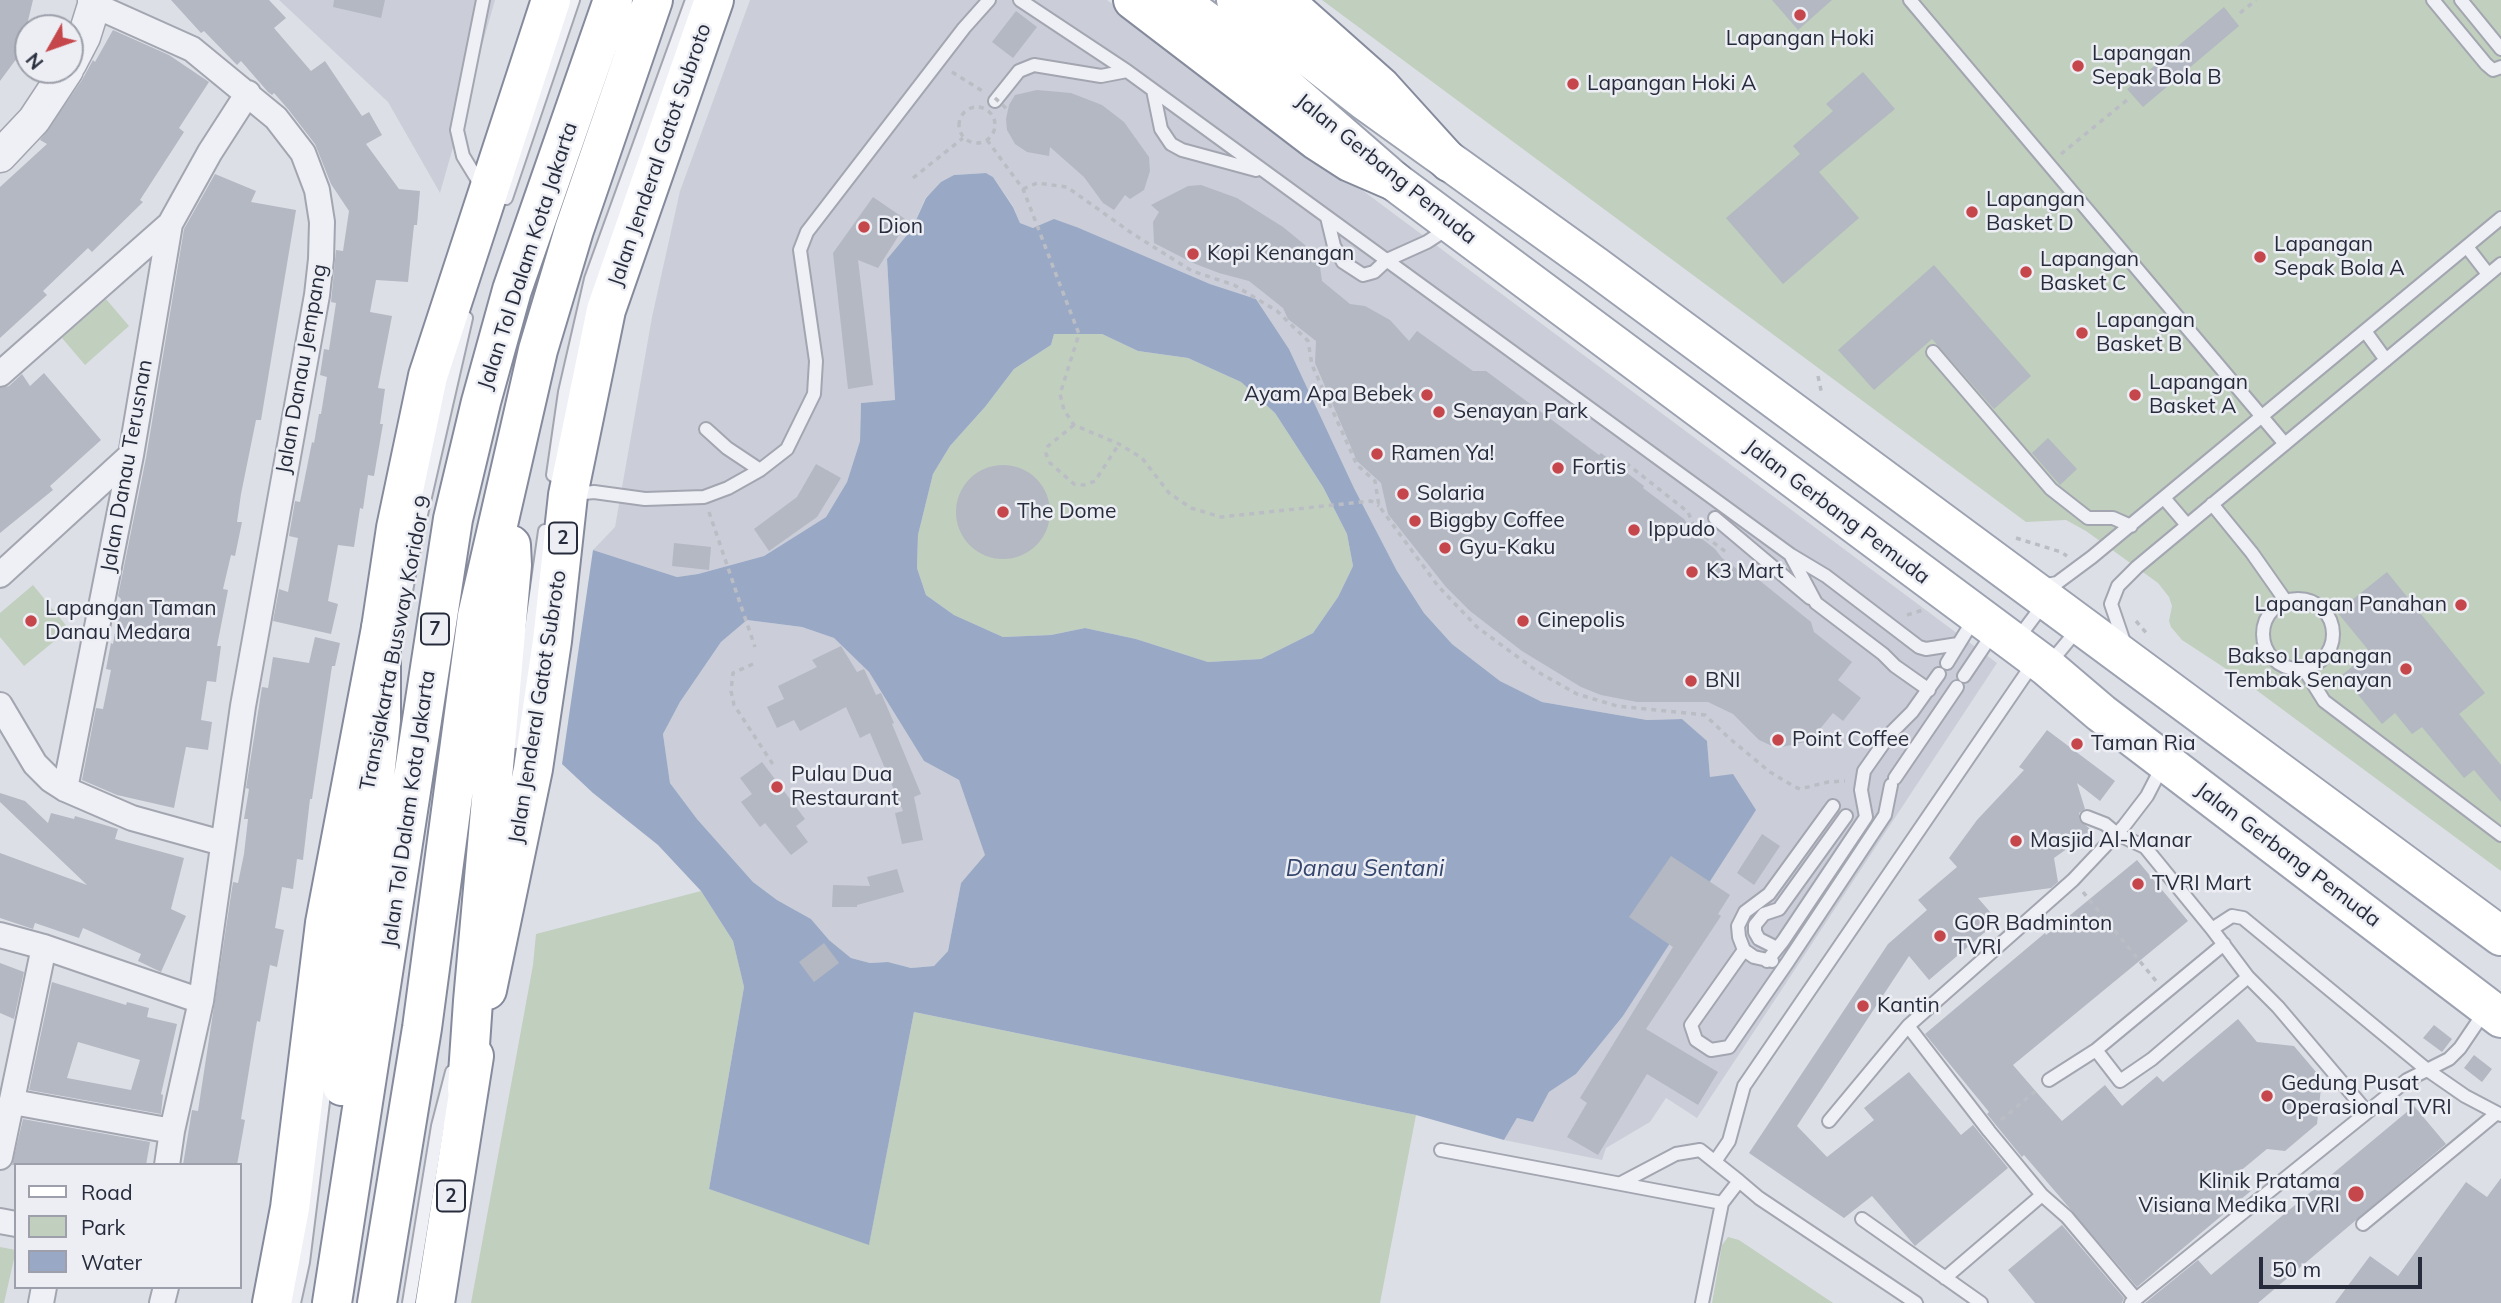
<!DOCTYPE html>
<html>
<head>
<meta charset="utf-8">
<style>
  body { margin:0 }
  #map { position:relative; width:2501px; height:1303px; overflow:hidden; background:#dddfe6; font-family:Mulish,sans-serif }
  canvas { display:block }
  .legend { position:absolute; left:14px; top:1163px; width:228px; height:126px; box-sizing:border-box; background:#eceef4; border:2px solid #9da0aa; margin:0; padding:9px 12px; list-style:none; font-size:21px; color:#272c3c }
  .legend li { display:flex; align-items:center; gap:14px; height:35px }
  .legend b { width:35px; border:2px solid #9da0aa }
  .north { position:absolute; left:14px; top:14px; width:70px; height:70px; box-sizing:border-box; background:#eceef4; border:2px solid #9da0aa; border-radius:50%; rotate:230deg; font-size:19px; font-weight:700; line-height:28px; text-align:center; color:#272c3c }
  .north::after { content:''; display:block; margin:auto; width:24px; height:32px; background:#c6474b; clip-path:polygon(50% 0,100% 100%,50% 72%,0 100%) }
  .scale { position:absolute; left:2259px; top:1257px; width:163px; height:32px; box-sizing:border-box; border:4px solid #272c3c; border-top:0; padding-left:9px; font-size:21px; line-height:24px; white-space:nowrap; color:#272c3c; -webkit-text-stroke:5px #eceef4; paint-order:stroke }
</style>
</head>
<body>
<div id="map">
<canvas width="2501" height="1303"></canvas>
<ul class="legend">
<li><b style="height:9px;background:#fff"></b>Road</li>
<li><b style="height:19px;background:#c1cfbe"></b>Park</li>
<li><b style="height:19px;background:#99a9c5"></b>Water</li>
</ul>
<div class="north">N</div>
<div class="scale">50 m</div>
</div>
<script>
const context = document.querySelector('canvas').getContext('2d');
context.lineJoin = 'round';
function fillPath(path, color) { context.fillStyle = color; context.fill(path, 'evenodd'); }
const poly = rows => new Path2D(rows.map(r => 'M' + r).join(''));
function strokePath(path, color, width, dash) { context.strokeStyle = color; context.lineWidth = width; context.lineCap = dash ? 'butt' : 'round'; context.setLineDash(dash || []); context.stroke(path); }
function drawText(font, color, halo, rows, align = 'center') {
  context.font = font + ' Mulish,sans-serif'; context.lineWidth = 5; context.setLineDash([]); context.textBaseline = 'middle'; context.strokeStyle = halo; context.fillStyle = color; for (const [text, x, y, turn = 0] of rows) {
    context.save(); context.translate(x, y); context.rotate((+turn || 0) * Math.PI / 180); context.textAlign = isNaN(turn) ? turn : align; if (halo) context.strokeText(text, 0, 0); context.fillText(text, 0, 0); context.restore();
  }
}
fillPath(poly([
  [279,0,495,0,440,193,388,102],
  [750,0,1107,0,1997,663,1697,1118,1666,1098,1650,1122,1606,1148,1602,1160,1504,1140,1517,1118,1533,1122,1549,1092,1576,1074,1623,1016,1755,810,1710,777,1707,742,1682,719,1647,720,1542,702,1500,681,1452,644,1424,613,1397,571,1354,488,1289,349,1256,299,1210,284,1079,228,1033,228,1020,223,1013,206,993,177,986,173,954,175,926,197,912,229,887,259,895,400,861,403,860,441,847,482,826,517,764,556,698,574,677,577,593,550,615,527,652,317,680,191],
  [747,620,802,627,834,638,869,672,924,761,959,780,986,856,961,883,948,951,934,966,911,968,888,962,870,963,851,958,829,940,811,919,777,900,753,882,697,819,670,783,663,734,680,702,721,642]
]), '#cbced8');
fillPath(poly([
  [1322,0,2501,0,2501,871,2240,678,2182,640,2171,627,2169,621,2172,606,2169,597,2158,583,2086,531,2066,520,2026,522],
  [106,299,129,326,85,365,62,338],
  [1054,334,1102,334,1138,351,1188,358,1241,382,1275,413,1323,487,1347,534,1353,566,1338,597,1313,633,1261,659,1208,662,1136,639,1085,628,1051,635,1003,637,954,615,926,595,917,568,918,535,933,474,950,446,985,407,1014,369,1051,345],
  [33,585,69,629,24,666,0,637,0,613],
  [701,891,733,941,744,987,709,1189,869,1244,914,1012,1416,1115,1380,1303,471,1303,533,965,536,934],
  [1728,1237,1739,1240,1833,1303,1712,1303,1722,1245],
  [0,1247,16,1250,4,1303,0,1303]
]), '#c1cfbe');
fillPath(poly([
  [986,173,993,177,1013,207,1020,223,1033,228,1054,219,1079,228,1210,284,1256,299,1289,349,1354,488,1397,571,1424,613,1452,644,1500,681,1542,702,1647,720,1682,719,1707,741,1710,777,1733,774,1756,810,1623,1016,1576,1074,1549,1092,1533,1122,1517,1118,1504,1140,1416,1115,914,1012,869,1245,709,1189,744,987,733,941,701,891,658,845,593,793,562,764,593,550,677,577,698,574,764,556,826,517,847,482,860,441,861,403,895,400,887,259,912,229,926,198,941,182,954,175],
  [1054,334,1102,334,1138,351,1188,358,1241,382,1275,413,1323,487,1347,534,1353,566,1338,597,1313,633,1261,659,1208,662,1136,639,1085,628,1051,635,1003,637,954,615,926,595,917,568,918,535,933,474,950,446,985,407,1014,369,1051,345],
  [747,620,802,627,834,638,869,672,924,761,959,780,985,855,961,883,948,951,934,966,911,968,888,962,870,963,851,958,829,940,811,919,777,900,753,882,697,819,670,783,663,734,680,702,721,642]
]), '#99a9c5');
fillPath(poly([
  [0,0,33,0,20,54,0,81],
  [171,0,269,0,286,18,274,28,311,71,325,61,362,116,369,112,382,135,366,144,399,189,420,191,417,225,414,225,408,282,376,280,370,312,392,316,378,388,385,389,380,424,383,424,374,476,368,475,363,509,360,508,354,547,338,545,328,601,338,604,331,634,273,621,279,589,288,592,298,538,289,536,295,501,300,502,312,442,314,443,319,414,321,414,327,377,320,375,324,349,329,350,336,303,331,302,336,250,343,251,349,211,331,184,315,144,288,109,274,93,272,95,268,92,241,61,237,65,204,31,201,33],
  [334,0,385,0,381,18,333,7],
  [1772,0,1832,0,1798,30],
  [2224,7,2239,26,2143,107,2127,89],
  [1016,11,1037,27,1013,58,992,42],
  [113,30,169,55,209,82,179,128,184,132,140,200,143,202,92,252,88,248,43,291,47,295,0,338,0,187,47,144,40,140,82,80,93,60,95,62],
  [1863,72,1895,109,1819,172,1859,218,1783,284,1726,218,1800,154,1793,146,1833,111,1826,104],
  [1037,90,1071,93,1102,105,1124,122,1149,157,1150,171,1144,190,1130,199,1125,195,1114,210,1103,203,1084,177,1050,147,1049,156,1027,152,1015,144,1007,130,1006,119,1009,105,1015,95],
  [215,174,256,191,251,202,296,210,261,420,256,420,241,494,237,522,242,522,235,556,231,555,223,589,228,590,217,646,221,646,216,682,207,681,201,720,212,722,208,750,186,747,174,808,117,795,82,780,96,708,103,709,111,670,106,669,111,643,113,644,121,599,118,596,146,458,184,229],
  [1201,185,1237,198,1283,227,1305,245,1320,267,1322,281,1350,304,1365,306,1390,320,1409,341,1417,331,1473,371,1486,371,1599,455,1601,453,1644,486,1643,488,1684,519,1693,532,1715,549,1722,558,1752,580,1759,580,1811,622,1814,632,1852,662,1838,680,1861,698,1843,721,1833,713,1815,735,1805,742,1782,747,1770,745,1759,740,1733,714,1708,702,1637,702,1601,695,1581,687,1522,651,1470,611,1446,587,1388,514,1381,483,1357,461,1315,363,1316,341,1288,319,1283,308,1249,281,1219,273,1193,263,1154,243,1153,222,1159,212,1151,205,1188,186],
  [873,197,908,221,878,268,858,260,873,385,848,389,833,253],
  [1934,265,2031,376,1994,409,1932,339,1874,390,1838,350],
  [44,373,101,440,50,486,53,490,0,533,0,388,9,386,22,374,30,386],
  [2048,438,2077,469,2060,485,2032,453],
  [816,464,841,478,817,517,769,551,754,529,797,497],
  '956 512a47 47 0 1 1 94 0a47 47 0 1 1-94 0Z',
  [674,543,711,547,709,570,672,566],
  [2387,572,2485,693,2459,714,2501,765,2501,802,2474,770,2464,778,2422,727,2412,734,2395,713,2382,724,2342,675,2370,652,2337,612],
  [315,637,340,643,335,666,332,666,312,799,310,799,303,860,297,859,293,889,282,887,275,928,284,930,277,967,270,965,260,1022,257,1021,241,1119,245,1120,237,1165,183,1165,192,1110,198,1111,233,882,238,883,244,854,248,819,244,819,249,789,246,788,262,687,268,688,273,657,309,663],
  [841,646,857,672,864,669,876,695,881,693,894,723,892,724,921,794,914,797,923,840,902,844,895,813,903,811,870,733,860,738,846,707,800,731,794,720,777,728,767,707,784,699,778,686,817,667,812,660],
  [2047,730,2115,781,2100,801,2077,783,2085,809,2079,813,2079,819,2092,831,2054,858,2058,882,2051,888,1978,898,1998,921,1929,980,1909,956,1797,1126,1827,1157,1874,1120,1864,1108,1909,1072,1961,1135,1973,1125,2008,1168,1915,1246,1872,1196,1844,1218,1749,1153,1888,944,1927,910,1918,900,1957,867,1949,858,1977,820,2024,770,2019,767],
  [762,762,805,819,796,826,808,842,791,855,765,823,760,827,741,802,752,794,740,778],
  [0,793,25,801,48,823,51,813,74,819,75,816,118,829,115,839,184,858,171,909,186,916,161,972,138,961,141,954,83,928,79,938,35,923,33,929,0,918,0,853,87,885,0,802],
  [1762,834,1780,846,1754,885,1737,873],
  [1671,856,1730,895,1718,914,1721,916,1646,1029,1718,1072,1698,1105,1647,1074,1598,1155,1567,1137,1587,1103,1580,1098,1673,947,1629,917],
  [2137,860,2188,921,2013,1065,2039,1095,2062,1121,2105,1085,2122,1106,2157,1076,2163,1082,2238,1019,2257,1042,2294,1046,2322,1079,2317,1124,2285,1151,2267,1149,2238,1173,2252,1190,2137,1287,2024,1155,2022,1157,1987,1114,1989,1112,1925,1034,2045,933,2046,935],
  [897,869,904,892,857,905,857,907,832,907,833,885,870,886,867,877],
  [824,943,839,963,814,982,799,962],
  [0,963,24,972,14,1019,0,1013],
  [52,982,126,1005,127,1002,149,1008,147,1017,177,1024,161,1094,163,1095,161,1114,29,1090],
  [78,1042,140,1060,131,1090,67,1078],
  [2434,1025,2452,1039,2442,1052,2423,1038],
  [2474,1055,2492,1069,2482,1082,2464,1068],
  [2414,1106,2446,1144,2258,1303,2145,1303,2198,1260,2211,1275],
  [23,1119,150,1142,146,1165,12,1165],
  [2501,1178,2501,1303,2335,1303,2370,1256,2398,1276,2466,1182,2487,1197],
  [2062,1225,2124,1298,2122,1303,2035,1303,2008,1270]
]), '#b4b8c2');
const service = poly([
  [1020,0,1127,71,1791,555,1826,576,1919,647,1926,649,1958,644],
  [1910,0,2285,444],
  [2433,0,2486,64,2493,70,2501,67],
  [2461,0,2501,49],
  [1153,90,1161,129,1171,144,1182,150,1256,170],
  [995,101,1019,71,1034,65,1101,76,1127,71],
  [482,187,463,156,457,130,483,0],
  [506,198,573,0],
  [1327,217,1334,246,1343,262,1363,275,1374,272,1387,260,1427,242,1450,227],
  [2467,247,2488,274],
  [2365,331,2386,360],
  [1933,352,2051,489,2088,518,2113,518,2131,526],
  [706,429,727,448,760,470],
  [553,475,565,392,591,279,692,0],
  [574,494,594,492,645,499,704,497,728,488,760,470,787,449,814,394,816,361,800,250,807,232,964,28,989,0],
  [2164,498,2187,525],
  [2212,504,2252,553,2285,600],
  [1715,518,1810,598],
  [1791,556,1816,603,1883,654,1895,666,1929,690],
  [2041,586,2057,583,2092,557,2501,218],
  [406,591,417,532,466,318],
  '2263 634a35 35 0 1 1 70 0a35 35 0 1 1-70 0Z',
  [2016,641,2045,602],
  [2125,645,2111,604,2118,586,2137,567,2501,264],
  [1947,663,1974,619],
  [2049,664,2078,629],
  [2304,669,2324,701,2501,835],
  [1964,676,1993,633],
  [515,742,545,531],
  [1895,778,1957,687],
  [2087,817,2105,824,2117,834,2145,847,2212,929,2232,916,2243,918,2426,1069,2465,1096,2501,1115],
  [2212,929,2248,977,2278,1007,2367,1112],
  [1777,948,1759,939,1755,932,1755,925,1764,914,1779,909,1846,816],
  [1744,950,1691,1025,1696,1040,1711,1050,1729,1047,1787,963,1885,815,1891,785],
  [1767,961,1783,941,1866,817,1861,790,1864,771,1890,734,1912,712,1939,674],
  [1772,961,1754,957,1744,950,1739,937,1738,926,1745,912,1769,894,1833,806],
  [2096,1050,2120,1081,2152,1059,2248,977],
  [2049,1080,2096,1050,2224,944],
  [1829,1121,1908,1026],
  [1441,1150,1722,1203],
  [1716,1160,1729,1141,1744,1086,2034,662],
  [1621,1183,1676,1154,1700,1150,1739,1181],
  [2042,1195,2067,1217,2136,1299],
  [1862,1219,1981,1303],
  [2363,1224,2497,1113],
  [1945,1278,2042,1195,1989,1131,1908,1026,2073,880,2124,826,2147,796,2163,765],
  [294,1303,303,1262,326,1078],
  [409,1303,438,1126,452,1072],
  [1702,1303,1722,1203,1739,1181,1759,1198,1916,1303],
  [2131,1303,2407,1080,2449,1059,2460,1048,2485,1011]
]);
const minor = poly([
  [94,5,192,49,276,118,303,153,317,190,322,222,321,259,317,295,243,706,201,1001,172,1131,167,1165],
  [0,374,170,224,210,152,248,93],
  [0,575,131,455],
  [0,705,35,764,51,780,65,789,132,818,222,843],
  [65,789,131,455,170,224],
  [0,935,44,947,201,1001],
  [13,1102,172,1131],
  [0,1157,44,947],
  [0,1221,16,1224],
  [41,1303,44,1287],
  [162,1303,166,1287]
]);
const tertiary = poly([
  [70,64,84,37,94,5,94,0],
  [0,156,34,120,67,70]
]);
const primary = poly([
  [1178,0,1233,41,1394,181,2047,667,2101,713,2501,1018],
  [1236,0,1364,100,1595,266,2501,936]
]);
const trunk = poly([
  [1133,0,1316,140,1350,162,1394,181],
  [1283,0,1381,87,1449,162],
  [487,990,533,769,552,641,568,495,606,310,714,0],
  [272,1303,290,1208,325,923,381,628,396,528,428,376,551,0],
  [435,1303,474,1056]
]);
const motorway = poly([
  [342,1086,381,720,381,628],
  [467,1089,473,1001,512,565,511,545],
  [332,1303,453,519,481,402,512,290,613,0],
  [377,1303,422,1028,477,616,538,350,574,230,653,0]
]);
strokePath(service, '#a3a6b0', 16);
strokePath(minor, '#a3a6b0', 28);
strokePath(tertiary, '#a3a6b0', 35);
strokePath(primary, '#9da2b1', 42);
strokePath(trunk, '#858b9c', 42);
strokePath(motorway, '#858b9c', 42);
strokePath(poly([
  [2240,13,2256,0],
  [952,72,984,92],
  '959 125a18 18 0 1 1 36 0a18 18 0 1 1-36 0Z',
  [987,140,1023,189,1079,334,1060,394,1064,410,1074,425,1119,444,1142,458,1169,493,1191,508,1221,517,1371,501,1379,506],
  [2061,154,2127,100],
  [913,178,963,138],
  [1023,189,1037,183,1067,187,1133,234,1192,271,1234,285,1277,311,1308,341,1312,365,1357,465,1375,481,1379,506,1438,586,1477,627,1538,672,1577,694,1617,706,1705,715,1729,738,1770,772,1795,787,1800,789,1828,782,1845,781],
  [1818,376,1822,395],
  [1074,425,1048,446,1046,454,1050,463,1074,484,1084,485,1095,481,1119,444],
  [1626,463,1688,512,1695,529,1726,552],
  [709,512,755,647],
  [2016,538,2061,552,2067,556],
  [1907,615,1923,610],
  [2136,621,2149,636],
  [753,664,733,673,731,691,734,705,774,766],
  [2083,892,2156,981],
  [2001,1120,2038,1089]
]), '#bbbdc5', 3.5, [5, 5]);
strokePath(service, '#eff0f5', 12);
strokePath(minor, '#eff0f5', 24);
strokePath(tertiary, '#eff0f5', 32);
strokePath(primary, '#fff', 38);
strokePath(trunk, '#fff', 38);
strokePath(motorway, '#fff', 38);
strokePath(poly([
  [995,98,1008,110]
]), '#bbbdc5', 3.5, [5, 5]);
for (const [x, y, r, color] of [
  [1800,15,7,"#c6474b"],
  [2078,66,7,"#c6474b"],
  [1573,84,7,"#c6474b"],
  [1972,212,7,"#c6474b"],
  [864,227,7,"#c6474b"],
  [1193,254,7,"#c6474b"],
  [2260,257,7,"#c6474b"],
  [2026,272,7,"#c6474b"],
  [2082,333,7,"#c6474b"],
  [1427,395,7,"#c6474b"],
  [2135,395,7,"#c6474b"],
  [1439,412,7,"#c6474b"],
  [1377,454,7,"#c6474b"],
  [1558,468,7,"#c6474b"],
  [1403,494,7,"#c6474b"],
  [1003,512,7,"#c6474b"],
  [1415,521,7,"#c6474b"],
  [1634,530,7,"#c6474b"],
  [1445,548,7,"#c6474b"],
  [1692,572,7,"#c6474b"],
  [2461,605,7,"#c6474b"],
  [31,621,7,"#c6474b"],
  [1523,621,7,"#c6474b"],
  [2406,669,7,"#c6474b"],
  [1691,681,7,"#c6474b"],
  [1778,740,7,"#c6474b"],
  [2077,744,7,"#c6474b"],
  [777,787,7,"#c6474b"],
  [2016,841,7,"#c6474b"],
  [2138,884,7,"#c6474b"],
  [1940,936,7,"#c6474b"],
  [1863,1006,7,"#c6474b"],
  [2267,1096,7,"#c6474b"],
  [2356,1194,9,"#c6474b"]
]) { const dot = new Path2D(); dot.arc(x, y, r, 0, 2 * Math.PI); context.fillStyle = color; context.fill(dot); strokePath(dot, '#eceef4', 2.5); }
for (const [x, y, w] of [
  [563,538,28],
  [435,629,28],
  [451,1196,28]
]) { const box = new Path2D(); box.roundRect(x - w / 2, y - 15.5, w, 31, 5); context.fillStyle = '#eceef4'; context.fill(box); strokePath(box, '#272c3c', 2); }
drawText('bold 19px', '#272c3c', null, [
  ["2",563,538],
  ["7",435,629],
  ["2",451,1196]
]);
drawText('21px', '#272c3c', '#eceef4', [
  ["Lapangan Hoki",1800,39,"center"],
  ["Lapangan",2092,54],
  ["Sepak Bola B",2092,78],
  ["Lapangan Hoki A",1587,84],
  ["Lapangan",1986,200],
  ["Basket D",1986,224],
  ["Dion",878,227],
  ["Lapangan",2274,245],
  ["Sepak Bola A",2274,269],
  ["Kopi Kenangan",1207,254],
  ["Lapangan",2040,260],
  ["Basket C",2040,284],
  ["Lapangan",2096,321],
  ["Basket B",2096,345],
  ["Lapangan",2149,383],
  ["Basket A",2149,407],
  ["Ayam Apa Bebek",1413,395,"right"],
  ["Senayan Park",1453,412],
  ["Ramen Ya!",1391,454],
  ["Fortis",1572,468],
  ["Solaria",1417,494],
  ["The Dome",1017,512],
  ["Biggby Coffee",1429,521],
  ["Ippudo",1648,530],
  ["Gyu-Kaku",1459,548],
  ["K3 Mart",1706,572],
  ["Lapangan Panahan",2447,605,"right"],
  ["Lapangan Taman",45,609],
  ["Danau Medara",45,633],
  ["Cinepolis",1537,621],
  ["Bakso Lapangan",2392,657,"right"],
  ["Tembak Senayan",2392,681,"right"],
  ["BNI",1705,681],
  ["Point Coffee",1792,740],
  ["Taman Ria",2091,744],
  ["Pulau Dua",791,775],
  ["Restaurant",791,799],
  ["Masjid Al-Manar",2030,841],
  ["TVRI Mart",2152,884],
  ["GOR Badminton",1954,924],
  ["TVRI",1954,948],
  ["Kantin",1877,1006],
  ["Gedung Pusat",2281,1084],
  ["Operasional TVRI",2281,1108],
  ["Klinik Pratama",2340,1182,"right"],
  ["Visiana Medika TVRI",2340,1206,"right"]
], 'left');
drawText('21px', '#272c3c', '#eceef4', [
  ["Jalan Jenderal Gatot Subroto",660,155,-71],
  ["Jalan Gerbang Pemuda",1386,169,39],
  ["Jalan Tol Dalam Kota Jakarta",528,256,-72],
  ["Jalan Danau Jempang",302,369,-80],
  ["Jalan Danau Terusnan",127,466,-80],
  ["Jalan Gerbang Pemuda",1837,512,37],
  ["Transjakarta Busway Koridor 9",396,643,-79],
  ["Jalan Jenderal Gatot Subroto",538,707,-81],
  ["Jalan Tol Dalam Kota Jakarta",409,809,-82],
  ["Jalan Gerbang Pemuda",2288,855,37]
]);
drawText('italic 23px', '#34466d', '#eceef4', [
  ["Danau Sentani",1365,869]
]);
</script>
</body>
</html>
